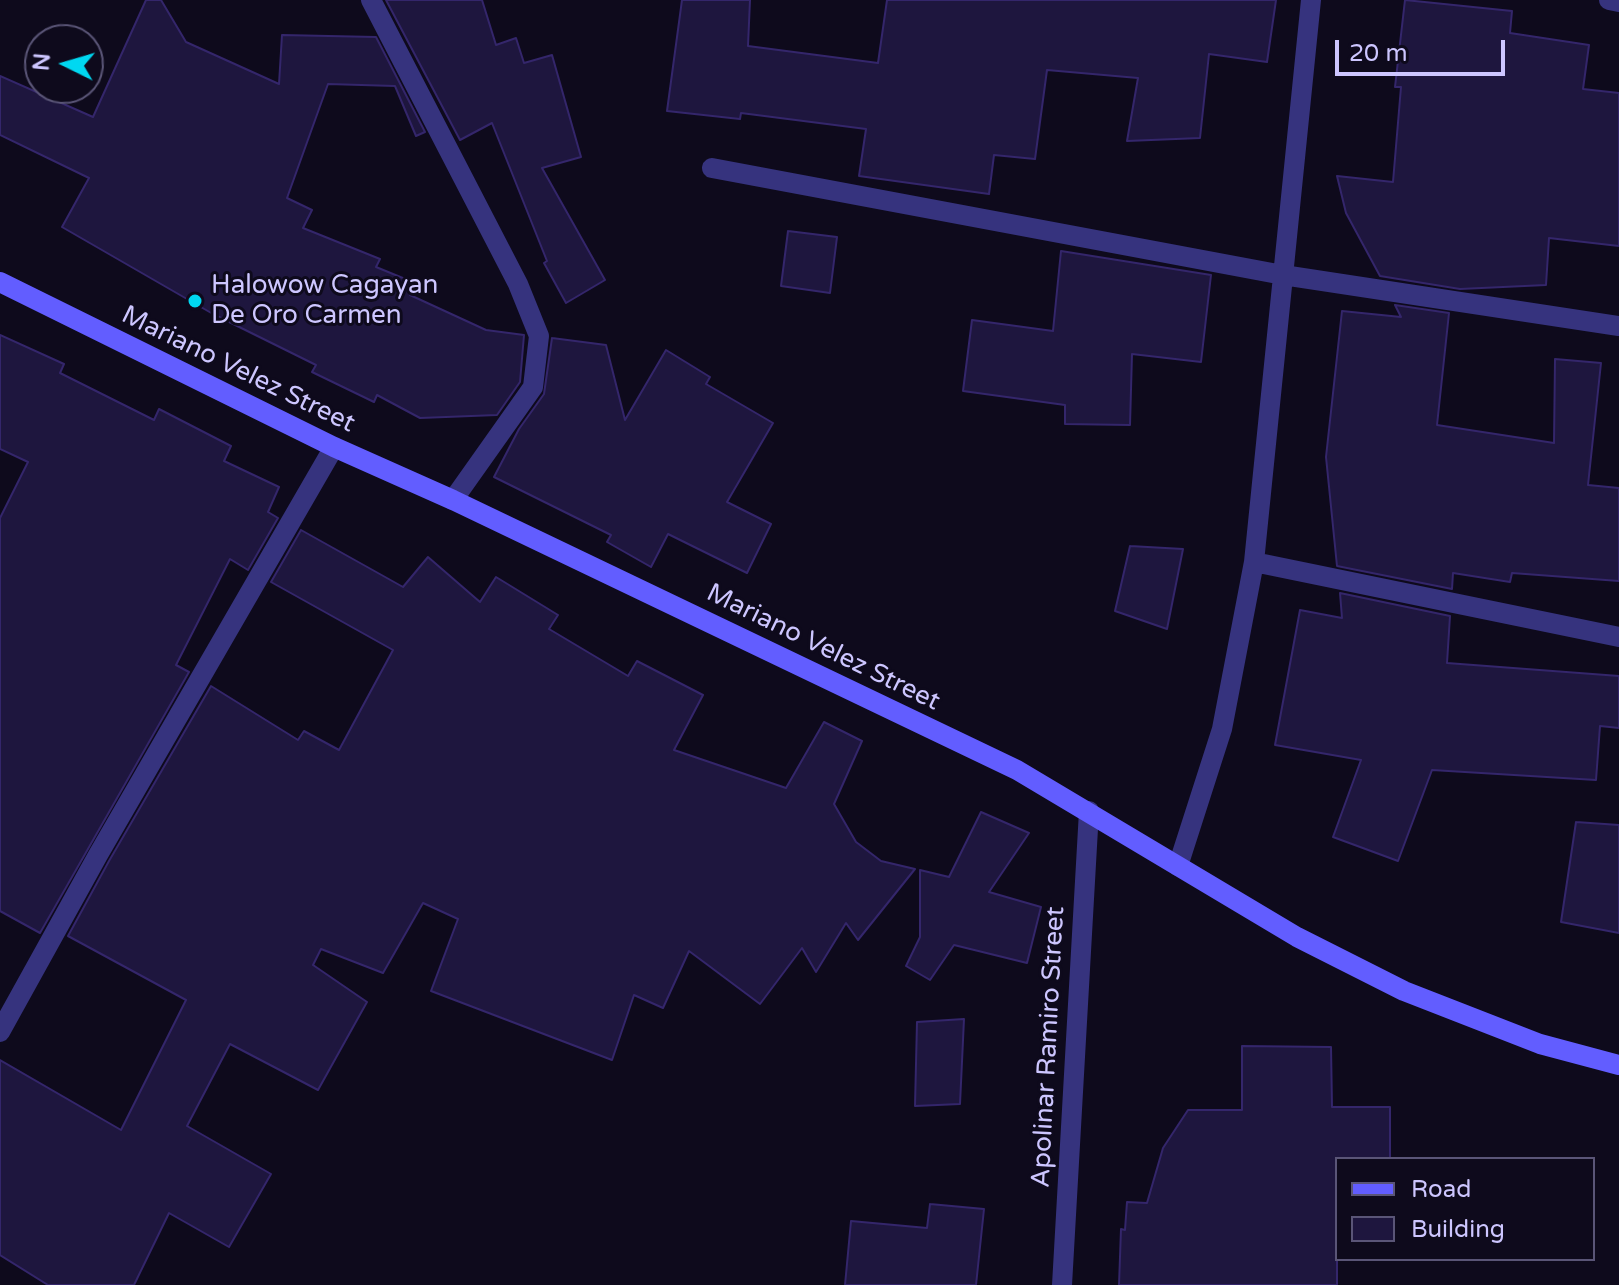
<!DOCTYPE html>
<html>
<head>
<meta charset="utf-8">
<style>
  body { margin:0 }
  #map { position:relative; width:1619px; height:1285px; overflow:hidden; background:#0e0a1c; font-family:"Varela Round",sans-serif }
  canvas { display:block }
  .legend { position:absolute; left:1335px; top:1157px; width:260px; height:104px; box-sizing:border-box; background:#0e0a1c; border:2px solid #5a5577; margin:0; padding:10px 14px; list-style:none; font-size:24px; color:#cdc6ff }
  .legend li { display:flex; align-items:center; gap:16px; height:40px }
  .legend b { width:40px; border:2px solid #5a5577 }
  .north { position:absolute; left:24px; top:24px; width:80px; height:80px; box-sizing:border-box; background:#0e0a1c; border:2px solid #5a5577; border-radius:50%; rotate:275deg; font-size:22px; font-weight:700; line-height:32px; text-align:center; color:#cdc6ff }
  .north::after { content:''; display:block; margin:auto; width:28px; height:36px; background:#00d8f1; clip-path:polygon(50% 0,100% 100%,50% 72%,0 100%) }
  .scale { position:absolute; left:1335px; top:40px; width:170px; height:36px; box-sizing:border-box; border:4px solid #cdc6ff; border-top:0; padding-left:10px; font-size:24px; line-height:28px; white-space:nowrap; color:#cdc6ff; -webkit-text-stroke:6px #0e0a1c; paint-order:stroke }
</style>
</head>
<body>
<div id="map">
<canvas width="1619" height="1285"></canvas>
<ul class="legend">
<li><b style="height:10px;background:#625dff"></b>Road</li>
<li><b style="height:22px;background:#1e163e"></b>Building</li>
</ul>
<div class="north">N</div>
<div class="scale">20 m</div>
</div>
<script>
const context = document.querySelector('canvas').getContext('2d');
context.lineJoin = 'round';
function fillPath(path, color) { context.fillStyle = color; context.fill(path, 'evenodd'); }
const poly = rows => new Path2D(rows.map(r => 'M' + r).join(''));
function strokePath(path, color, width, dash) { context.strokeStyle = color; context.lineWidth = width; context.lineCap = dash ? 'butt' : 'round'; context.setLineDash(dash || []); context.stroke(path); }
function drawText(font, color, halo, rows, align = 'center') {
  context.font = font + ' "Varela Round",sans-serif'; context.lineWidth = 6; context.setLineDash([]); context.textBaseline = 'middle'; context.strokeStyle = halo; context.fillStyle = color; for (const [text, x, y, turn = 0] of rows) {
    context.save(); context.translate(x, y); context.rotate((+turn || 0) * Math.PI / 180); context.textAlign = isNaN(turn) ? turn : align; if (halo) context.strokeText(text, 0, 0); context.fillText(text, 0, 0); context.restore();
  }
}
const building = poly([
  [146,0,161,0,186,42,279,84,282,35,376,37,425,132,416,136,395,86,328,84,287,198,312,210,303,228,380,259,376,267,415,283,410,295,486,330,524,335,520,382,497,415,420,418,377,395,374,402,312,372,316,365,213,314,62,227,89,178,0,135,0,76,93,117,146,0],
  [386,0,482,0,496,45,516,38,524,63,552,55,581,157,542,168,605,280,566,303,544,263,547,261,492,123,460,140,386,0],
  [682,0,750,0,748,46,878,63,887,0,1276,0,1267,62,1209,54,1200,138,1127,141,1138,78,1047,70,1035,159,994,155,989,194,859,176,866,129,741,113,740,119,667,111,682,0],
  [1405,0,1512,11,1510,33,1589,45,1583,89,1619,93,1619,246,1549,238,1546,285,1460,289,1380,276,1346,213,1337,176,1393,182,1401,87,1395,87,1405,0],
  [788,231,837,237,830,293,781,286,788,231],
  [1061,251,1211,275,1201,362,1132,354,1130,425,1065,424,1065,405,963,391,972,320,1053,331,1061,251],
  [1395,305,1449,313,1437,425,1554,443,1555,359,1601,363,1588,485,1619,488,1619,581,1512,573,1510,582,1453,573,1452,589,1337,566,1326,457,1342,311,1401,317,1395,305],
  [0,335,64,364,60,373,154,420,159,409,231,446,224,461,279,487,268,512,278,518,248,570,230,559,176,665,189,672,40,933,0,911,0,518,28,462,0,449,0,335],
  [552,338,606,345,625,420,666,350,710,377,706,384,773,423,727,502,771,524,747,573,668,534,651,567,607,542,611,535,494,477,519,429,544,394,552,338],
  [301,530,403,587,428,557,480,602,496,577,558,615,549,629,628,676,637,661,703,695,674,750,786,788,824,722,862,741,834,804,856,842,881,861,915,869,858,940,846,923,816,972,802,948,760,1004,689,951,663,1008,634,995,612,1060,431,991,458,919,423,903,383,973,321,949,313,965,367,1002,318,1090,230,1044,187,1126,271,1174,229,1247,169,1213,134,1285,48,1285,0,1255,0,1060,121,1130,186,1000,68,936,109,861,211,686,298,740,304,731,339,750,393,650,271,582,301,530],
  [1130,546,1183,549,1167,629,1115,611,1130,546],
  [1340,593,1450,616,1447,663,1619,676,1619,728,1600,726,1596,780,1432,770,1398,861,1333,837,1361,760,1275,745,1300,610,1342,618,1340,593],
  [981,812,1029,833,989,892,1041,907,1027,963,954,945,930,980,906,966,920,937,920,870,949,877,981,812],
  [1576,822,1619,825,1619,933,1561,922,1576,822],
  [964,1019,960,1104,915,1106,917,1022,964,1019],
  [1242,1046,1331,1047,1332,1107,1390,1107,1390,1159,1337,1159,1337,1285,1119,1285,1121,1229,1125,1230,1127,1202,1147,1203,1163,1148,1188,1110,1242,1110,1242,1046],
  [930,1204,984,1209,976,1285,845,1285,851,1221,927,1228,930,1204]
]);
fillPath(building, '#1e163e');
strokePath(building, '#34266b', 2);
strokePath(poly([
  [371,0,518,284,539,336,533,387,453,500],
  [1609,0,1619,2],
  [712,168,1283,275,1619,326],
  [1254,562,1619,637],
  [1178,866,1222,729,1254,562,1311,0],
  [0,1032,98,855,334,447],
  [1062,1285,1089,811]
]), '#36337e', 20);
strokePath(poly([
  [0,282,334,447,453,500,1017,770,1297,937,1404,991,1540,1044,1619,1065]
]), '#625dff', 20);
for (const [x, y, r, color] of [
  [195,301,8,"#00d8f1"]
]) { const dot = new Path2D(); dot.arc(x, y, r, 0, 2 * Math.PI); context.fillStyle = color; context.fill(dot); strokePath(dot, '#0e0a1c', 3); }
drawText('26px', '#cdc6ff', '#0e0a1c', [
  ["Halowow Cagayan",211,286],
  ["De Oro Carmen",211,316]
], 'left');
drawText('26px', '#cdc6ff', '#0e0a1c', [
  ["Mariano Velez Street",238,370,26],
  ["Mariano Velez Street",823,648,26],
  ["Apolinar Ramiro Street",1049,1047,-87]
]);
</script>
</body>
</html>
